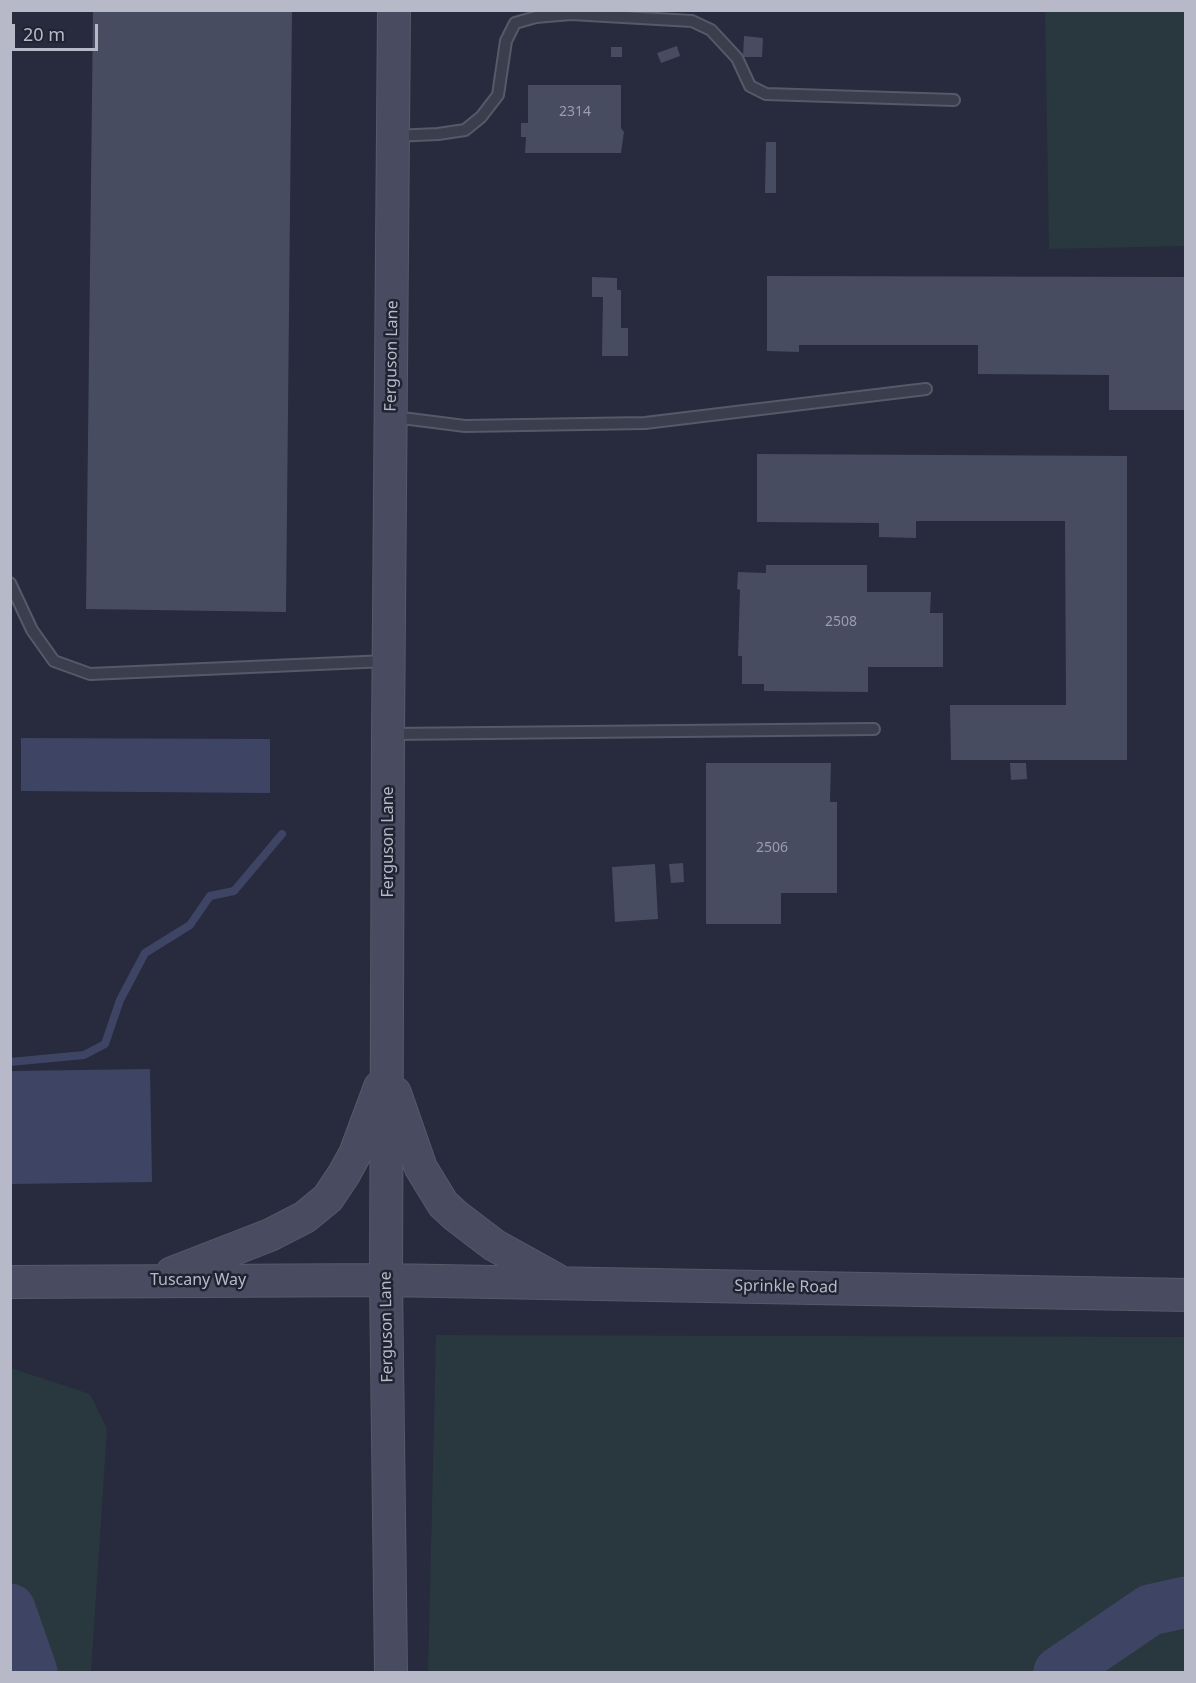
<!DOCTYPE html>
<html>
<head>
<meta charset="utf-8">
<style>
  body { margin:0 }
  #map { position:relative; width:1196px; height:1683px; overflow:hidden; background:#272b3d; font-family:"Noto Sans",sans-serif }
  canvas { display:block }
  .frame { position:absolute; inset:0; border:12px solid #b7b9c8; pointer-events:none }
  .scale { position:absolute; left:12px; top:24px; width:86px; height:27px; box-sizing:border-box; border:3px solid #b7b9c8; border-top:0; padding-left:8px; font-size:18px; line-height:21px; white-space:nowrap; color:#b7b9c8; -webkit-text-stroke:4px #202332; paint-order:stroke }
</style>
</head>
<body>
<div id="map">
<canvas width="1196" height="1683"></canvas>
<div class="frame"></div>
<div class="scale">20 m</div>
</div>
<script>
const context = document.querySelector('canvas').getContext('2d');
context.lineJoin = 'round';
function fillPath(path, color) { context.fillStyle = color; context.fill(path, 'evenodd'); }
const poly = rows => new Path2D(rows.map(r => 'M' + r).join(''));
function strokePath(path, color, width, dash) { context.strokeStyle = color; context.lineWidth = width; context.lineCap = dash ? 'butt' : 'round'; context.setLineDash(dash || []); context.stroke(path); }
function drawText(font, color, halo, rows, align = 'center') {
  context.font = font + ' "Noto Sans",sans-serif'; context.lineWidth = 5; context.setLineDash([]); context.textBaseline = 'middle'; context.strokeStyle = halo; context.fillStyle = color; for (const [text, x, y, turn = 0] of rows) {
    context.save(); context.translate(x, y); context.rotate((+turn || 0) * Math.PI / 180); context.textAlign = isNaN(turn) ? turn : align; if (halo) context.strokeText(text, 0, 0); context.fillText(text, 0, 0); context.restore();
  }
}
fillPath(poly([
  [1045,11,1185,11,1185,246,1049,249],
  [436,1335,1185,1337,1185,1672,428,1672],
  [11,1368,90,1394,107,1429,91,1672,11,1672]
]), '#29373e');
fillPath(poly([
  [21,738,270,739,270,793,21,791],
  [150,1069,152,1182,11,1184,11,1071]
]), '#3e4564');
strokePath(poly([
  [10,1062,84,1055,105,1044,120,1000,145,953,190,925,210,896,234,891,282,834]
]), '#3e4564', 8);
strokePath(poly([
  [10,1609,32,1672],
  [1059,1672,1150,1610,1186,1602]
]), '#3e4564', 51);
fillPath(poly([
  [93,10,292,10,286,612,86,609],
  [744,36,763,38,762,57,743,57],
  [677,46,680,56,661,63,657,53],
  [611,47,622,47,622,57,611,57],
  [528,85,621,85,621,128,624,132,621,153,525,153,526,137,521,137,521,123,528,123],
  [766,142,776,142,776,193,765,193],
  [767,276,1186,277,1186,410,1109,410,1109,375,978,374,978,345,799,345,799,352,767,351],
  [592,277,617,278,617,290,621,290,621,328,628,328,628,356,602,356,603,297,592,297],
  [757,454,1127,456,1127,760,951,760,950,705,1066,705,1065,521,916,521,916,538,879,537,879,523,757,522],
  [766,565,867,565,867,592,931,592,930,613,943,613,943,667,868,667,868,692,764,691,764,684,742,684,742,656,738,656,740,590,737,589,738,572,766,573],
  [706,763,831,763,830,802,837,802,837,893,781,893,781,924,706,924],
  [1010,763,1026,763,1027,779,1011,780],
  [683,863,684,882,671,883,669,864],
  [655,864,658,919,615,922,612,867]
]), '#484c61');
const lane = poly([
  [394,136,438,134,465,130,481,117,498,95,506,41,515,23,536,17,571,14,692,21,711,30,737,58,750,86,766,94,954,100],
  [394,417,465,426,645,423,926,389],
  [10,583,32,630,54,661,90,674,387,661],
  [391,734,874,729]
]);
const secondary = poly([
  [395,1093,421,1168,443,1204,456,1216,494,1245,557,1280],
  [172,1273,270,1235,305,1217,328,1198,344,1174,355,1154,380,1087],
  [10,1282,386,1280,1186,1295],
  [391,1672,386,1280,388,734,394,10]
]);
strokePath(lane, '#565968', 14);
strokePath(secondary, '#565968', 34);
strokePath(lane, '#3b3e4d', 10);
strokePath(secondary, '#494c60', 32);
drawText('14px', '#9b9eae', null, [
  ["2314",575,112],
  ["2508",841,622],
  ["2506",772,848]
]);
drawText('16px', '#b7b9c8', '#202332', [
  ["Ferguson Lane",392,356,-89],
  ["Ferguson Lane",388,842,-90],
  ["Tuscany Way",198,1280],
  ["Sprinkle Road",786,1287,1],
  ["Ferguson Lane",387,1327,-91]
]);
</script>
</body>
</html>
